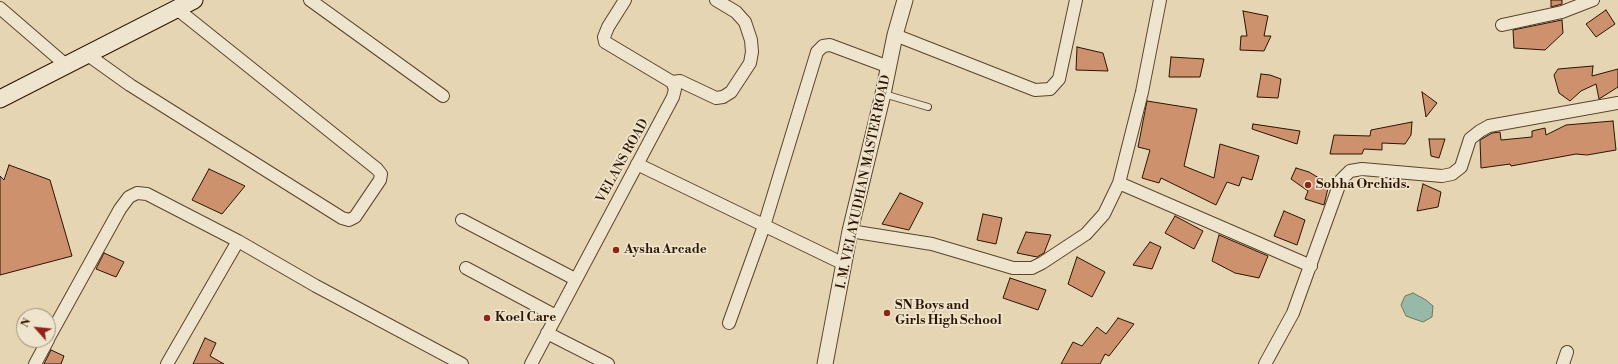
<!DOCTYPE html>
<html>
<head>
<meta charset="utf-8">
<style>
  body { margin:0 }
  #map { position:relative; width:1618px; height:364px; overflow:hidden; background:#e6d5b2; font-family:"Libre Bodoni",serif }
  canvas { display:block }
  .north { position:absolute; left:16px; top:308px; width:40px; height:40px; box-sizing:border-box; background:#efe4cd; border:1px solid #a1917b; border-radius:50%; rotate:297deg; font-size:11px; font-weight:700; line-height:16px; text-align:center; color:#2c1400 }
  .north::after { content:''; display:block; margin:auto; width:14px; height:18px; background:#8f2418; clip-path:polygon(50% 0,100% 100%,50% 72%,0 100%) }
</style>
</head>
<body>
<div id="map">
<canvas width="1618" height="364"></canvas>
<div class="north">N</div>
</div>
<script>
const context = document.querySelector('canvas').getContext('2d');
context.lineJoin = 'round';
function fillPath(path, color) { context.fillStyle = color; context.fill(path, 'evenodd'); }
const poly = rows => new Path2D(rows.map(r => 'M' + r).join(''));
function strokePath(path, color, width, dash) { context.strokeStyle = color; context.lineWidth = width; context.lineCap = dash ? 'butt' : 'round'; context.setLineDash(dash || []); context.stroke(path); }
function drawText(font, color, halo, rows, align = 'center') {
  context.font = font + ' "Libre Bodoni",serif'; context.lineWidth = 3.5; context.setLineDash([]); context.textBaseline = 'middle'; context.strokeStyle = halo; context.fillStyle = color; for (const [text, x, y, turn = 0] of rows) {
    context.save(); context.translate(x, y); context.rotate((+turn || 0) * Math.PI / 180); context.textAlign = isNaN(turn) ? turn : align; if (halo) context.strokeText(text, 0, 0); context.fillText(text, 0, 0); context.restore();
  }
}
const water = poly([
  [1413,293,1426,300,1433,306,1432,317,1423,322,1406,316,1401,305,1405,296,1413,293]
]);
fillPath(water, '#97b9a7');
strokePath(water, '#6c7764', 1);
const building = poly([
  [1551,0,1562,0,1562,4,1551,7,1551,0],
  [1606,10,1615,24,1596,37,1586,24,1606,10],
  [1243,11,1268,16,1264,36,1271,36,1264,51,1240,50,1241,36,1247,36,1243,11],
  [1562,20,1563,33,1545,50,1514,48,1513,30,1562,20],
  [1077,47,1103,53,1108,71,1076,70,1077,47],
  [1171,57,1204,59,1200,77,1169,77,1171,57],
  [1593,66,1592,76,1618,69,1618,87,1599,99,1596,84,1581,91,1570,101,1559,93,1554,75,1558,69,1593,66],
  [1261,74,1270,75,1281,79,1278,98,1257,97,1261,74],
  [1422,92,1437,103,1426,117,1422,92],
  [1147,101,1197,109,1184,166,1214,178,1220,144,1259,156,1252,180,1242,177,1239,186,1227,182,1216,205,1161,178,1159,183,1142,178,1150,150,1138,147,1147,101],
  [1613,121,1616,150,1587,155,1576,154,1511,166,1510,164,1481,168,1480,140,1492,133,1500,132,1501,140,1532,137,1532,131,1545,128,1546,135,1566,125,1613,121],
  [1412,122,1411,135,1405,144,1382,143,1382,150,1364,149,1362,154,1330,154,1334,135,1370,136,1371,130,1412,122],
  [1253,124,1300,131,1297,144,1252,129,1253,124],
  [1429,139,1445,139,1439,158,1431,156,1429,139],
  [9,165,50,180,72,256,0,275,0,176,4,180,9,165],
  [1296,168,1309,172,1329,184,1324,205,1305,199,1308,191,1291,179,1296,168],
  [209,169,245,186,222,214,192,200,209,169],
  [1423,184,1441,192,1438,207,1417,211,1423,184],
  [900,193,923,203,909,230,882,224,900,193],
  [1284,211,1305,220,1297,245,1274,236,1284,211],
  [983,214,1002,218,996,244,977,240,983,214],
  [1175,216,1203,231,1194,249,1165,233,1175,216],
  [1026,232,1051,235,1044,253,1037,257,1017,253,1026,232],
  [1219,235,1268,256,1259,278,1235,273,1212,261,1219,235],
  [1150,242,1161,247,1152,269,1133,265,1150,242],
  [104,253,124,262,116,277,96,269,104,253],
  [1077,257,1105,272,1092,297,1068,284,1077,257],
  [1010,278,1046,290,1038,310,1003,298,1010,278],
  [1118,318,1134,324,1109,356,1105,354,1100,364,1061,364,1073,342,1082,346,1097,327,1106,334,1118,318],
  [205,338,216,343,210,356,224,364,193,364,205,338],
  [51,350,64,356,61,364,44,364,51,350]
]);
fillPath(building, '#ce916d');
strokePath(building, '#2c1400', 1);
const service = poly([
  [884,94,928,107]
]);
const minor = poly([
  [310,0,443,96],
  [0,8,66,65],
  [1502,25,1562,12,1593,0],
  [895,35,1035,90,1050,89,1059,79,1076,0],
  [88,55,130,85,342,218,349,220,355,217,380,180,381,174,377,169,177,9],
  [672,82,680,81,716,98,723,97,731,92,750,63,752,52,751,40,745,22,736,12,716,0],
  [637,164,844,264],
  [1119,183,1311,266],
  [462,220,575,279],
  [850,231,932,244,1013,268,1032,268,1042,263,1086,234,1104,214,1119,183,1142,92,1160,0],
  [466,268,556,316],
  [729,323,764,226,817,52,823,46,830,45,889,67],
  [547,333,608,364],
  [48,339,120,209,129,197,137,193,147,194,238,241],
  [35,364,48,340],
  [167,364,238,241,316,286,462,364],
  [531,364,673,97,675,89,672,82,605,42,604,37,608,27,625,0],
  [1265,364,1293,313,1341,180,1350,171,1362,169,1442,176,1452,174,1461,167,1470,139,1480,131,1489,126,1618,103],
  [1563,364,1567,352]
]);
const tertiary = poly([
  [825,364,850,231,883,94,895,35,905,0]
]);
const secondary = poly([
  [0,99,194,0]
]);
strokePath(service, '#5a442c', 8);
strokePath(minor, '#5a442c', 14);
strokePath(tertiary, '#5a442c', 17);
strokePath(secondary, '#2c1400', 19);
strokePath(service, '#efe4cd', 6);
strokePath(minor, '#efe4cd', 12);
strokePath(tertiary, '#efe4cd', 15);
strokePath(secondary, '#efe4cd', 17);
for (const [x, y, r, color] of [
  [1308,185,4,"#8f2418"],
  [616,250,4,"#8f2418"],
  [887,313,4,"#8f2418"],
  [487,318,4,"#8f2418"]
]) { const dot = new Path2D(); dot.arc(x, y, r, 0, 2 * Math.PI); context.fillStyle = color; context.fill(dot); strokePath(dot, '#efe4cd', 1.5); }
drawText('13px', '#2c1400', '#efe4cd', [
  ["VELANS ROAD",623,161,-61],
  ["I. M. VELAYUDHAN MASTER ROAD",864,182,-78]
]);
drawText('bold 13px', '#2c1400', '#efe4cd', [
  ["Sobha Orchids.",1316,185],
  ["Aysha Arcade",624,250],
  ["SN Boys and",895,306],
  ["Girls High School",895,321],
  ["Koel Care",495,318]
], 'left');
</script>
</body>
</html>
